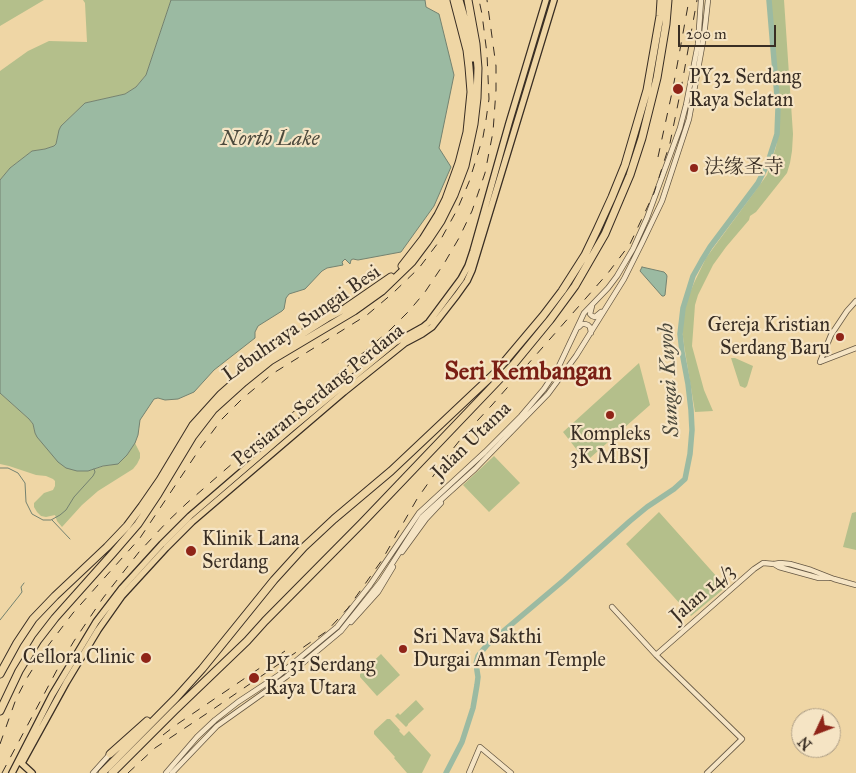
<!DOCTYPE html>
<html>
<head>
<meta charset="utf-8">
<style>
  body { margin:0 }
  #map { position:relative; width:856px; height:773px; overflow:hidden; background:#efd6a5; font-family:"IM FELL Great Primer",serif }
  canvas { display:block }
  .north { position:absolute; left:791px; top:708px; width:50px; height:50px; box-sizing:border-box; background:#f5e4c4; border:1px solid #aa9b84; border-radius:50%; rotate:227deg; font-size:14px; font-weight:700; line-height:20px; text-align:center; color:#392e24 }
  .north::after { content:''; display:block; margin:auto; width:18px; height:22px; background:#8f2418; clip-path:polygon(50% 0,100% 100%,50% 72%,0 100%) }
  .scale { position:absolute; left:678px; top:25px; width:98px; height:22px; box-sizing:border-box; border:2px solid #392e24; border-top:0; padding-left:6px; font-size:15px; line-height:18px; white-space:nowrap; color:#392e24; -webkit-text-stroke:4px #f5e4c4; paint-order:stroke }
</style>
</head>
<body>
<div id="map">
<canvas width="856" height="773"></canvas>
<div class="north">N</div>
<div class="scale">200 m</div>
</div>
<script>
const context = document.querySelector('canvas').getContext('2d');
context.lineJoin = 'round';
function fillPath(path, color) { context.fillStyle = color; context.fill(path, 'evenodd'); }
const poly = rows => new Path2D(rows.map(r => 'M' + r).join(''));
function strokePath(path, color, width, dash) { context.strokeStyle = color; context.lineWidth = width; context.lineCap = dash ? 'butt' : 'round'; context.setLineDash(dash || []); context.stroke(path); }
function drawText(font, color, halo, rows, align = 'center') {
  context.font = font + ' "IM FELL Great Primer","Noto Serif SC",serif'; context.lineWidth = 4.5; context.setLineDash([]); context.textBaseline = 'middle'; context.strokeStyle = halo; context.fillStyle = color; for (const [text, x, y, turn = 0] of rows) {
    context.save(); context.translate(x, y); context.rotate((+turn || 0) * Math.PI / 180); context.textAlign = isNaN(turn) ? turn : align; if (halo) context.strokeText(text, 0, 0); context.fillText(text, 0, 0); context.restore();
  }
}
fillPath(poly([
  [0,0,44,0,0,26],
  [83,0,171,0,146,75,136,87,125,94,85,103,61,126,56,144,54,146,45,149,32,151,10,168,0,180,0,71,28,51,49,41,87,42,85,3],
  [770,0,784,0,793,134,792,151,790,163,787,173,756,212,750,216,749,220,726,247,713,265,698,295,695,305,692,346,704,390,713,411,695,412,684,345,682,329,685,305,694,283,706,258,767,175,776,147,780,121],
  [731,358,735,358,753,366,747,386,745,388,740,386],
  [639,363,650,405,590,458,584,459,563,432],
  [0,393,29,419,33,424,35,433,88,471,104,466,111,465,127,455,135,443,140,453,140,458,137,464,133,469,98,491,82,505,62,527,57,521,55,515,46,517,41,516,37,512,34,507,34,503,44,493,53,490,55,486,55,481,53,479,46,476,36,475,9,466,0,464],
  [494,456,520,483,489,512,463,485],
  [659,512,726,587,691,616,626,544],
  [856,512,856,550,843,547,852,513],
  [381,654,400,675,377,696,360,677,360,674],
  [416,700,424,709,408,724,408,725,406,727,395,716,398,713,400,715],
  [387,719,390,719,400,730,399,731,404,736,409,731,431,755,422,773,407,773,394,758,395,757,374,734,374,731]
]), '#b4bf8b');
const water = poly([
  [171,0,425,0,426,7,439,14,454,75,439,148,451,167,434,206,401,252,358,260,353,259,351,260,350,264,345,259,342,262,343,265,327,268,322,271,305,289,289,294,286,298,284,309,282,311,258,326,255,332,255,338,214,370,194,392,178,399,165,400,158,398,154,399,140,420,138,435,135,443,127,455,118,464,103,466,88,471,77,471,66,468,58,462,37,437,35,433,33,424,29,419,0,393,0,180,10,168,32,151,45,149,54,146,56,144,59,130,61,126,85,103,125,94,136,87,146,75,171,0],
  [642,267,664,272,666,274,667,276,665,295,664,296,662,296,640,271,642,267]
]);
fillPath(water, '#9bbaa2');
strokePath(water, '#748270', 1);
strokePath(poly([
  [0,468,8,468,18,473,25,483,26,502,32,514,43,520,51,520,60,515,66,510,74,497,93,476,95,472,94,469],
  [52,520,70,539],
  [0,620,19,596,22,592,21,587,24,583]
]), '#748270', 1);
strokePath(poly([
  [446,773,462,742,473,708,477,685,478,677,476,664,478,656,487,645,564,580,630,521,647,507,674,489,685,479,690,454,692,430,691,410,688,384,682,352,680,334,683,308,693,276,702,260,710,247,758,183,767,165,777,134,778,108,769,0]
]), '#9bbaa2', 5.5);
const minor = poly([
  [592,306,590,314,592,316,595,317,601,312],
  [579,327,582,324,585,324,588,325,590,327,591,333],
  [820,362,831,335,847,311,856,301],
  [820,362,856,348],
  [402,552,426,519,441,503],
  [774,564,779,567,819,578,829,578],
  [612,607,656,655,742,739,707,773],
  [351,622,378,592,393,567],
  [656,655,754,569,763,563,774,564,780,563,790,564,811,570,834,579,856,585],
  [93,773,110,754],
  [166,773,197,737,215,720,238,702,279,675,337,627,370,585,419,513,485,452,521,416,544,389,558,368,584,313,608,288,617,276,633,249,647,218,680,128,686,105,698,44,701,0],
  [172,773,217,726,286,677,341,631,381,581,422,517,475,469,515,428,548,394,576,356,624,279,642,243,662,201,689,119,704,36,708,0],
  [469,773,480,747,511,773]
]);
const major = poly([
  [19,761,32,773],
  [22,763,66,683,98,630,122,596,166,548,192,522,344,392,405,343,422,334,432,327,457,295,467,281,472,270,554,0],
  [12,773,52,695,96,622,122,588,162,544,190,516,291,429,396,342,423,327,429,322,461,279,468,266,473,251,509,123,546,0]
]);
const highway = poly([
  [459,0,468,31,473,58],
  [402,266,423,239,438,215,446,199,459,163,467,132,471,92,469,67,467,50,454,0],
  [0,674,17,643,33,619,55,596,107,547,127,526,142,506,160,480,193,425,221,394,238,379,262,359,327,318,346,308,391,277],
  [0,711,19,671,38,640,55,618,113,553,138,524,158,494,193,436,213,410,244,382,270,361,354,311,382,291,412,262,427,242,441,221,454,195,465,166,474,124,477,98,478,68,476,44,468,0],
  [110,754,147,721],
  [102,773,176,698,202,669,274,580,304,547,334,519,391,471,495,373,543,316,562,291,585,255,597,230,612,197,625,165,642,107,647,90,660,16,661,0],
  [112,773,175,710,247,641,265,621,362,523,513,365,550,320,575,286,605,234,630,175,642,138,657,78,666,24,668,0]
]);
strokePath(minor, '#665844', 6);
strokePath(major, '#392e24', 8);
strokePath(highway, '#392e24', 9);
strokePath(minor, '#f5e4c4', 4.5);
strokePath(major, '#efd6a5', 5.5);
strokePath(highway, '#efd6a5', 7);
strokePath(poly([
  [658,157,673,88,689,0],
  [163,735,176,725,285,651],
  [0,744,16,699,27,678,44,651,73,613,140,538,201,447,222,419,242,399,272,374,367,315,393,293,419,268,441,239,457,210,469,182,483,137,486,120,489,99,487,54,482,14,479,0],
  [2,773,58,668,74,641,103,598,139,552,167,522,187,503,226,469,390,330,409,311,425,292,445,262,459,238,472,211,485,173,493,132,496,90,496,66,487,0],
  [128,773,155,748,209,712,327,631,348,608,382,560,417,499,448,455,464,435,492,405,608,273,630,244,654,193,670,143,681,89,697,0]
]), '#392e24', 1, [9, 9]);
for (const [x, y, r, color] of [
  [678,89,6,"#8f2418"],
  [694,168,5,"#8f2418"],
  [840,337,5,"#8f2418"],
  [610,415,5,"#8f2418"],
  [191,551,6,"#8f2418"],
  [403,649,5,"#8f2418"],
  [146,658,6,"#8f2418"],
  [254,678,6,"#8f2418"]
]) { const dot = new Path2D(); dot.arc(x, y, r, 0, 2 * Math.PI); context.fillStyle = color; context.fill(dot); strokePath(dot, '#f5e4c4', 2); }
drawText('20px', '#392e24', '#f5e4c4', [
  ["PY32 Serdang",689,78],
  ["Raya Selatan",689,101],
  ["法缘圣寺",704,168],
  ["Gereja Kristian",830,326,"right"],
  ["Serdang Baru",830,349,"right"],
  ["Kompleks",610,435,"center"],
  ["3K MBSJ",610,458,"center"],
  ["Klinik Lana",202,540],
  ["Serdang",202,563],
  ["Sri Nava Sakthi",413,638],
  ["Durgai Amman Temple",413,661],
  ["Cellora Clinic",135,658,"right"],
  ["PY31 Serdang",265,666],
  ["Raya Utara",265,689]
], 'left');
drawText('20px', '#392e24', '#f5e4c4', [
  ["Lebuhraya Sungai Besi",302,324,-35],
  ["Persiaran Serdang Perdana",319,396,-39],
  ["Jalan Utama",472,441,-44],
  ["Jalan 14/3",703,594,-41]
]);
drawText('italic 21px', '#4d4a3d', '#f5e4c4', [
  ["North Lake",270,140],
  ["Sungai Kuyoh",670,380,-93]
]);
drawText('bold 25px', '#7a1f14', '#f5e4c4', [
  ["Seri Kembangan",528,373]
]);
</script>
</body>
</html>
